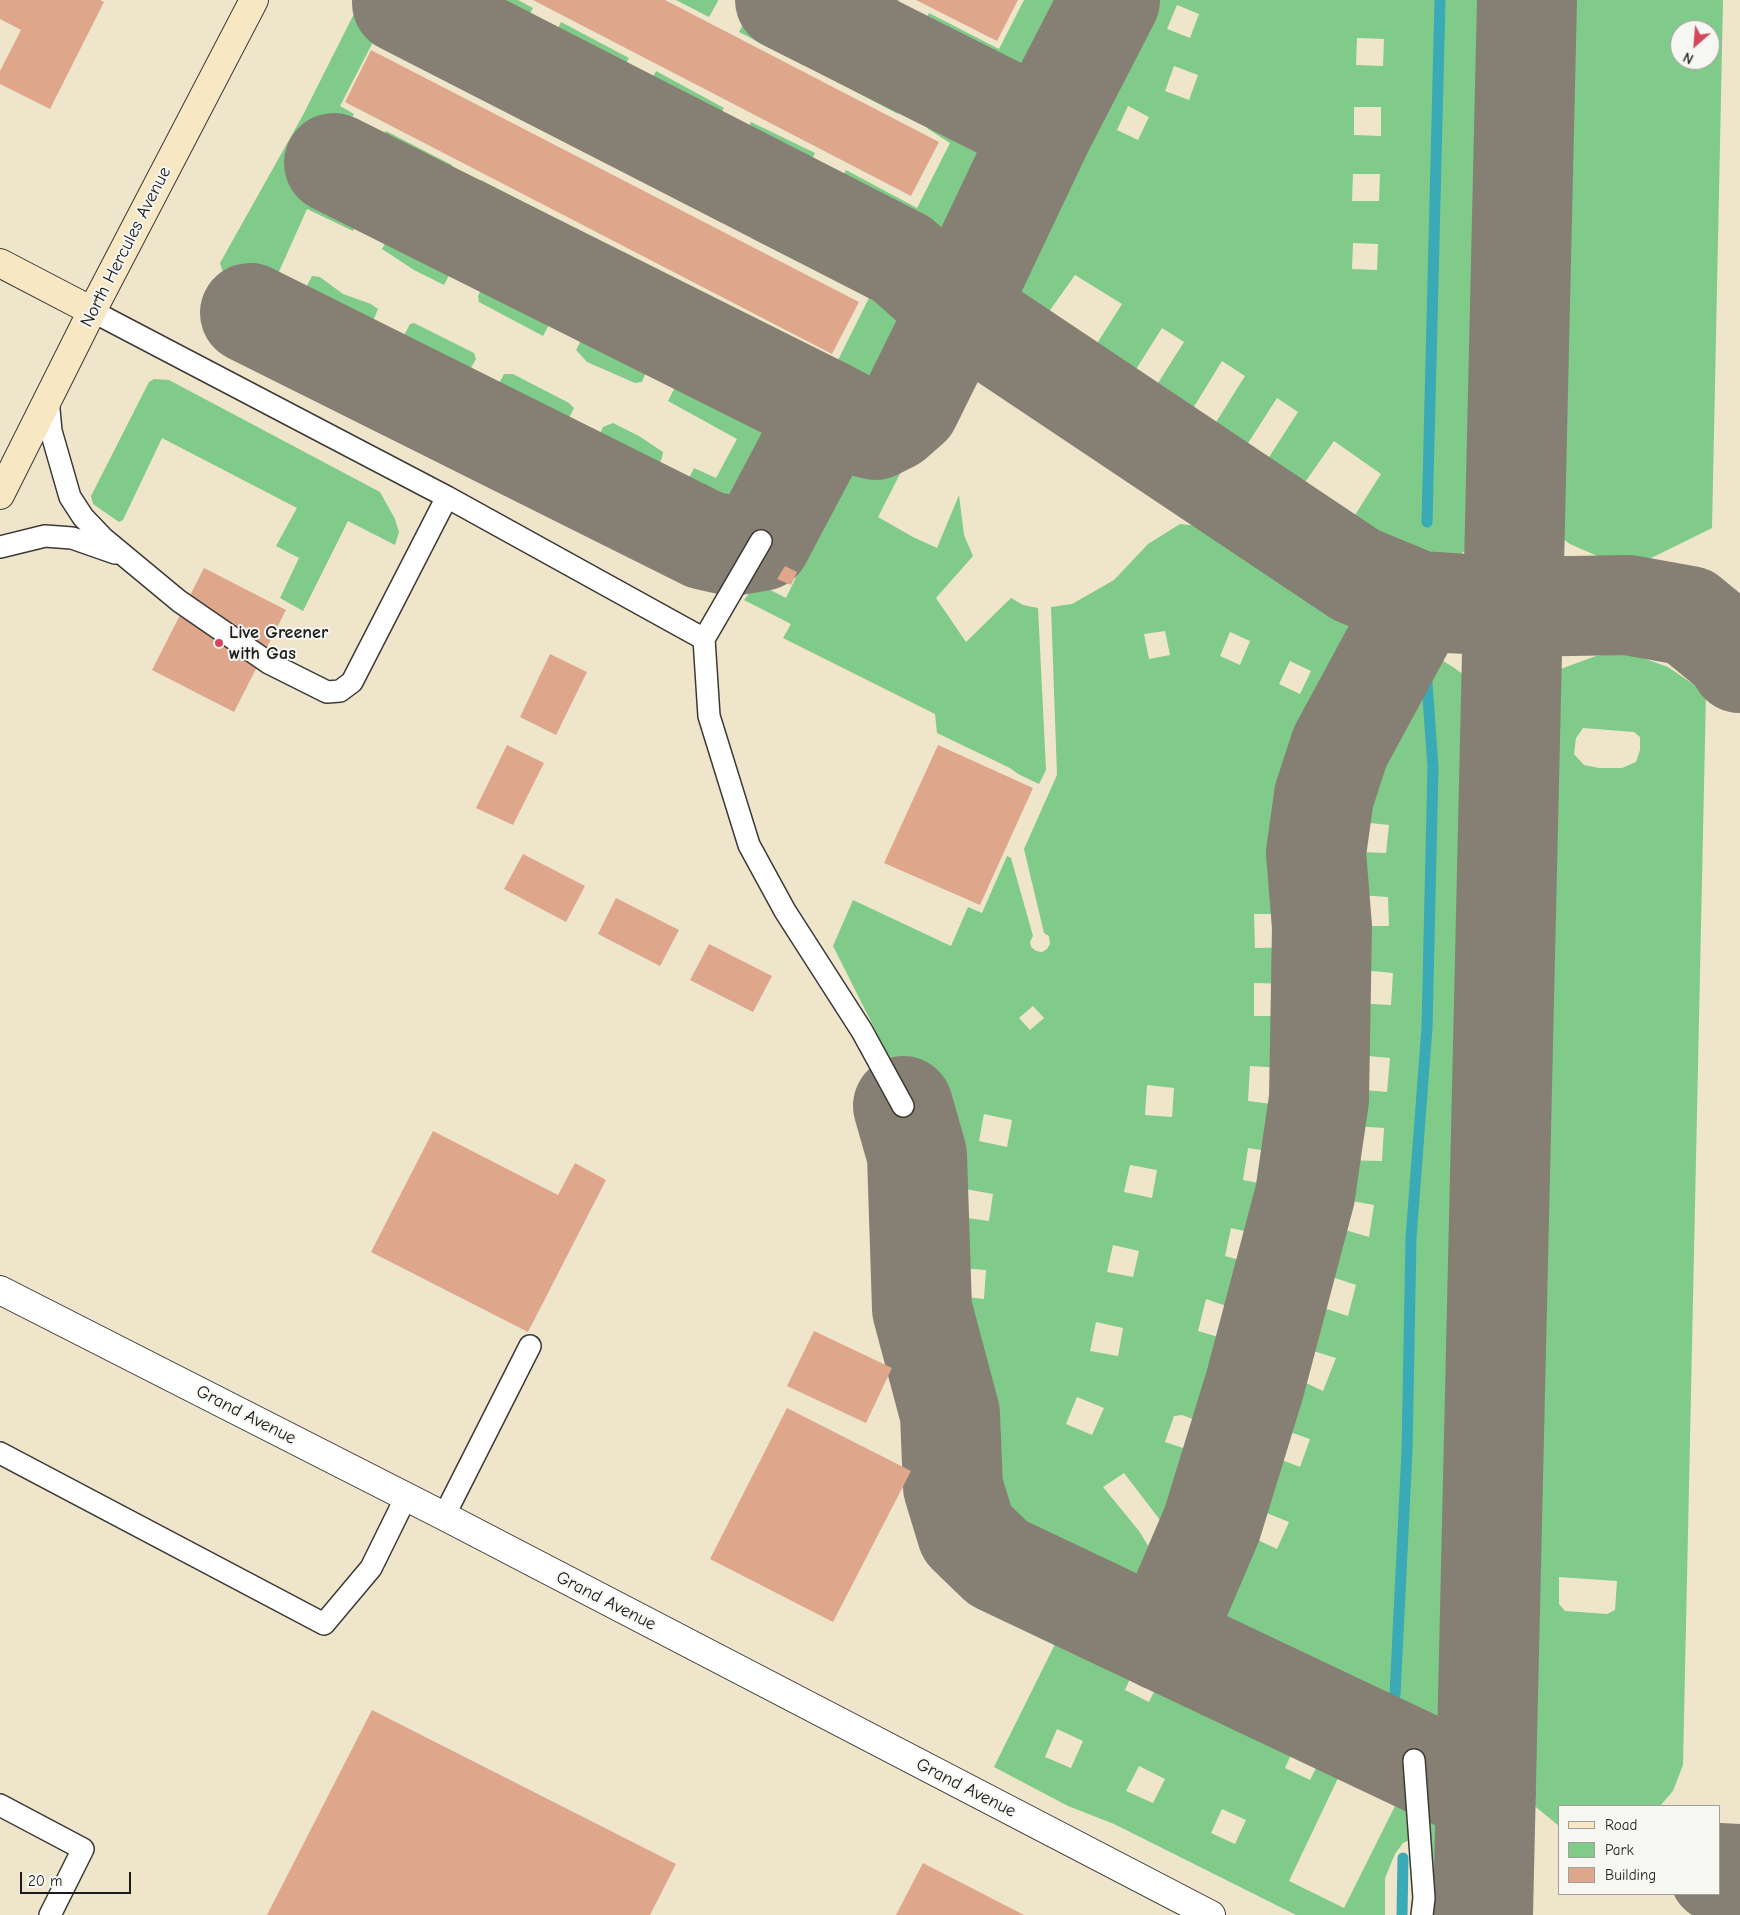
<!DOCTYPE html>
<html>
<head>
<meta charset="utf-8">
<style>
  body { margin:0 }
  #map { position:relative; width:1740px; height:1915px; overflow:hidden; background:#efe5cb; font-family:"Comic Neue",sans-serif }
  canvas { display:block }
  .legend { position:absolute; left:1558px; top:1805px; width:162px; height:90px; box-sizing:border-box; background:#f6f6f2; border:1px solid #9f9f9c; margin:0; padding:6px 9px; list-style:none; font-size:15px; color:#1c1c1c }
  .legend li { display:flex; align-items:center; gap:10px; height:25px }
  .legend b { width:25px; border:1px solid #9f9f9c }
  .north { position:absolute; left:1670px; top:20px; width:50px; height:50px; box-sizing:border-box; background:#f6f6f2; border:1px solid #9f9f9c; border-radius:50%; rotate:207deg; font-size:14px; font-weight:700; line-height:20px; text-align:center; color:#1c1c1c }
  .north::after { content:''; display:block; margin:auto; width:18px; height:22px; background:#d1495b; clip-path:polygon(50% 0,100% 100%,50% 72%,0 100%) }
  .scale { position:absolute; left:20px; top:1872px; width:111px; height:22px; box-sizing:border-box; border:2px solid #1c1c1c; border-top:0; padding-left:6px; font-size:15px; line-height:18px; white-space:nowrap; color:#1c1c1c; -webkit-text-stroke:4px #f6f6f2; paint-order:stroke }
</style>
</head>
<body>
<div id="map">
<canvas width="1740" height="1915"></canvas>
<ul class="legend">
<li><b style="height:6px;background:#f7e8c3"></b>Road</li>
<li><b style="height:14px;background:#80cb89"></b>Park</li>
<li><b style="height:14px;background:#dea78c"></b>Building</li>
</ul>
<div class="north">N</div>
<div class="scale">20 m</div>
</div>
<script>
const context = document.querySelector('canvas').getContext('2d');
context.lineJoin = 'round';
function fillPath(path, color) { context.fillStyle = color; context.fill(path, 'evenodd'); }
const poly = rows => new Path2D(rows.map(r => 'M' + r).join(''));
function strokePath(path, color, width, dash) { context.strokeStyle = color; context.lineWidth = width; context.lineCap = dash ? 'butt' : 'round'; context.setLineDash(dash || []); context.stroke(path); }
function drawText(font, color, halo, rows, align = 'center') {
  context.font = font + ' "Comic Neue",sans-serif'; context.lineWidth = 4; context.setLineDash([]); context.textBaseline = 'middle'; context.strokeStyle = halo; context.fillStyle = color; for (const [text, x, y, turn = 0] of rows) {
    context.save(); context.translate(x, y); context.rotate((+turn || 0) * Math.PI / 180); context.textAlign = isNaN(turn) ? turn : align; if (halo) context.strokeText(text, 0, 0); context.fillText(text, 0, 0); context.restore();
  }
}
fillPath(poly([
  [361,0,402,0,396,13,444,39,449,52,438,75,373,42,340,106,354,114,323,173,370,199,353,231,307,209,260,314,250,309,243,324,344,378,732,569,722,590,562,512,248,352,220,263,303,115],
  [456,0,518,0,533,8,520,32,507,37,462,13],
  [676,0,718,0,718,1,709,17],
  [819,0,899,0,885,27,877,32],
  [1024,0,1089,0,1091,8,1048,95,1021,104,920,54,915,41,929,13,999,49],
  [1133,0,1501,0,1489,532,1457,557,1433,567,1411,567,1375,555,1341,537,1381,474,1334,441,1291,502,1255,479,1298,412,1277,398,1234,465,1203,443,1245,376,1222,361,1181,428,1144,405,1184,342,1162,328,1123,390,1084,364,1122,304,1075,275,1036,330,1022,316,1015,293,1020,238,1039,185],
  [1177,5,1199,14,1190,38,1167,29],
  [1357,38,1384,39,1383,66,1356,65],
  [1174,66,1198,75,1189,100,1165,91],
  [1128,106,1149,117,1138,140,1117,130],
  [1354,107,1381,107,1381,136,1354,135],
  [1353,174,1380,174,1379,201,1352,201],
  [1353,243,1378,244,1377,270,1352,269],
  [1553,0,1723,0,1712,528,1633,567,1611,562,1570,544,1542,524],
  [1680,30,1710,30,1710,60,1680,60],
  [764,7,810,31,814,44,803,65,739,32,750,11],
  [561,22,629,58,617,80,600,86,554,62,549,46],
  [856,56,903,78,909,93,898,114,833,80,842,61],
  [494,65,539,89,543,104,532,125,467,90,479,68],
  [656,71,724,108,714,128,698,136,645,108,645,93],
  [952,103,1003,128,1014,161,967,255,938,265,888,231,840,207,834,192,846,170,917,208,950,143,928,129,937,107],
  [590,114,634,139,639,152,628,173,562,140,573,119],
  [751,122,815,153,803,178,792,185,742,158,739,144],
  [386,131,452,165,440,188,427,192,376,165,375,151],
  [681,161,731,188,734,199,722,223,655,188,667,167],
  [481,180,547,214,538,234,524,241,472,214,470,201],
  [778,211,825,233,831,248,817,271,751,238,764,215],
  [407,216,462,244,459,256,444,285,414,270,382,249,397,221],
  [575,230,640,264,630,284,617,291,568,266,565,249],
  [871,260,919,295,930,322,892,398,860,411,758,360,756,344,764,328,836,364,869,298,847,286,861,262],
  [500,265,546,288,555,295,558,307,543,336,479,302,478,296,491,271],
  [312,276,320,277,343,294,371,304,378,309,365,340,358,347,348,346,329,339,298,321,294,310],
  [668,279,734,313,726,330,711,338,663,312,660,297],
  [600,314,655,343,655,349,642,382,635,383,587,362,576,350,593,317],
  [414,323,474,353,476,359,456,394,449,397,395,370,390,362,410,324],
  [687,363,698,363,793,411,803,421,806,432,764,512,715,526,675,506,694,468,716,478,737,439,668,401],
  [504,374,513,374,569,403,574,408,556,444,549,446,489,416,487,407],
  [154,379,169,380,380,492,395,519,399,532,395,545,348,521,303,611,280,598,299,558,276,546,297,508,162,438,123,520,119,522,93,504,91,496,149,382],
  [613,423,639,436,663,452,662,458,647,487,640,491,591,468,587,461,603,427],
  [882,457,904,466,878,517,913,537,937,548,959,495,964,535,973,556,936,598,966,642,1011,598,1023,605,1038,608,1046,770,1039,784,1018,774,1010,768,937,733,935,714,783,638,791,624,744,600,757,583,786,598,799,571,784,563,776,578,763,572,805,493],
  [1180,524,1220,528,1254,537,1378,621,1374,652,1337,716,1315,770,1304,820,1299,859,1302,907,1297,914,1254,914,1255,948,1298,947,1306,951,1307,975,1304,982,1294,984,1254,983,1254,1016,1303,1016,1307,1021,1308,1043,1305,1066,1300,1069,1250,1066,1248,1101,1295,1107,1301,1114,1301,1132,1293,1155,1248,1148,1243,1180,1290,1189,1286,1216,1282,1234,1274,1238,1231,1228,1225,1256,1265,1267,1272,1271,1257,1313,1249,1314,1206,1299,1198,1331,1245,1345,1248,1353,1225,1431,1182,1415,1174,1416,1165,1442,1213,1458,1215,1463,1200,1509,1183,1550,1124,1473,1103,1487,1139,1531,1168,1578,1170,1593,1163,1610,1153,1618,1054,1572,1023,1552,994,1524,976,1492,976,1457,965,1396,941,1312,934,1260,927,1159,913,1105,833,946,853,900,951,946,968,907,982,913,1007,856,1011,858,1033,936,1030,942,1031,947,1036,951,1042,952,1047,949,1050,944,1049,936,1044,933,1024,849,1057,775,1051,607,1072,604,1114,580,1148,544],
  [1165,631,1170,655,1149,659,1144,634],
  [1230,632,1250,641,1240,665,1220,656],
  [1290,661,1311,671,1300,694,1279,684],
  [1033,1006,1044,1018,1030,1030,1019,1018],
  [1147,1085,1174,1088,1172,1117,1145,1115],
  [984,1114,1012,1120,1007,1147,979,1141],
  [1130,1165,1157,1170,1152,1198,1124,1192],
  [965,1189,993,1194,989,1221,960,1217],
  [1113,1245,1139,1251,1133,1277,1107,1272],
  [960,1268,986,1270,984,1299,958,1296],
  [1096,1322,1123,1328,1118,1356,1090,1351],
  [1077,1397,1104,1408,1092,1435,1066,1424],
  [1425,650,1453,667,1483,689,1464,1673,1451,1696,1437,1718,1411,1730,1390,1730,1199,1639,1194,1618,1204,1584,1228,1531,1234,1529,1277,1549,1289,1522,1237,1501,1251,1448,1300,1467,1310,1439,1270,1425,1263,1417,1278,1375,1283,1372,1323,1391,1336,1358,1294,1345,1286,1337,1296,1305,1302,1301,1348,1316,1356,1285,1320,1273,1309,1266,1318,1228,1335,1227,1369,1237,1374,1205,1330,1197,1324,1190,1330,1164,1336,1160,1382,1161,1384,1128,1340,1125,1337,1113,1339,1094,1343,1088,1387,1092,1390,1058,1346,1054,1340,1046,1340,1020,1343,1009,1355,1003,1391,1005,1393,973,1351,969,1340,959,1342,929,1349,926,1389,926,1388,897,1344,894,1336,890,1335,863,1337,854,1360,852,1386,853,1389,825,1351,821,1343,818,1340,810,1347,781,1363,742,1384,702,1409,663],
  [1626,652,1668,667,1706,693,1683,1765,1673,1791,1660,1806,1559,1806,1559,1826,1531,1803,1513,1772,1537,685,1555,671,1596,656],
  [1583,728,1634,732,1640,737,1640,750,1636,762,1622,768,1599,768,1584,765,1574,754,1576,738],
  [1559,1577,1617,1581,1615,1610,1607,1614,1565,1611,1559,1604],
  [1097,1629,1350,1753,1289,1881,1344,1908,1409,1778,1433,1801,1460,1848,1457,1915,1432,1915,1434,1873,1429,1831,1403,1843,1395,1854,1385,1878,1385,1915,1296,1915,1114,1824,1068,1806,994,1767,1056,1642,1073,1632],
  [1136,1665,1161,1678,1149,1702,1125,1690],
  [1057,1729,1083,1741,1071,1768,1045,1757],
  [1296,1744,1322,1756,1310,1780,1285,1768],
  [1139,1766,1165,1779,1153,1803,1126,1791],
  [1222,1809,1246,1820,1235,1844,1211,1833]
]), '#80cb89');
strokePath(poly([
  [1427,522,1440,0],
  [1395,1695,1407,1451,1411,1238,1427,1028,1433,767,1427,683],
  [1402,1915,1403,1858]
]), '#3aaab7', 11);
strokePath(poly([
  [785,0,1043,130],
  [1110,0,1043,130,958,309,1356,575,1419,601,1514,607,1628,605,1689,616,1734,653,1740,663],
  [334,163,830,411],
  [250,313,705,540,732,546,761,541,830,411,856,425,875,430,893,421,910,406,958,309,902,259,402,3],
  [903,1106,917,1155,922,1309,950,1414,953,1487,967,1533,998,1563,1486,1794],
  [1162,1641,1212,1524,1255,1384,1305,1195,1319,1099,1322,927,1316,853,1324,796,1340,747,1419,601],
  [1719,1873,1740,1874],
  [1483,1915,1527,0]
]), '#868074', 100);
fillPath(poly([
  [0,0,100,0,104,2,50,109,0,84,0,71,21,30,0,19],
  [533,0,665,0,939,142,911,196],
  [916,0,1018,0,997,41],
  [371,50,859,302,832,354,345,102],
  [785,566,797,572,791,585,777,579],
  [204,568,286,610,234,712,152,670],
  [550,654,587,672,556,735,520,717],
  [507,745,544,763,513,825,476,808],
  [938,745,1033,788,980,905,884,863],
  [523,854,585,886,566,922,504,889],
  [616,898,679,930,660,966,598,934],
  [709,944,772,976,753,1012,690,980],
  [433,1131,558,1195,575,1163,606,1180,528,1332,371,1252],
  [814,1331,892,1368,866,1423,787,1386],
  [787,1408,911,1471,833,1622,710,1559],
  [372,1710,676,1864,650,1915,267,1915],
  [923,1863,1024,1915,896,1915]
]), '#dea78c');
const lane = poly([
  [92,311,447,497,704,639,709,716,749,845,785,911,862,1031,903,1106],
  [48,399,51,431,70,497,83,517,103,538,179,601,269,663,327,692,340,691,352,682,447,497],
  [0,547,45,536,72,538,115,553],
  [704,639,761,541],
  [0,1453,324,1624,371,1568,406,1497],
  [444,1516,530,1346],
  [1414,1760,1424,1898,1422,1915],
  [0,1805,83,1849,50,1915]
]);
const street = poly([
  [0,1290,444,1516,1211,1915]
]);
const secondary = poly([
  [0,263,92,311],
  [0,495,92,311,254,0]
]);
strokePath(lane, '#3c3a36', 24);
strokePath(street, '#3c3a36', 30);
strokePath(secondary, '#3c3a36', 30);
strokePath(lane, '#fff', 21);
strokePath(street, '#fff', 28);
strokePath(secondary, '#f7e8c3', 28);
for (const [x, y, r, color] of [
  [219,643,5,"#d1495b"]
]) { const dot = new Path2D(); dot.arc(x, y, r, 0, 2 * Math.PI); context.fillStyle = color; context.fill(dot); strokePath(dot, '#f6f6f2', 2); }
drawText('18px', '#1c1c1c', '#f6f6f2', [
  ["North Hercules Avenue",126,247,-63],
  ["Grand Avenue",246,1415,27],
  ["Grand Avenue",606,1601,27],
  ["Grand Avenue",966,1788,27]
]);
drawText('bold 18px', '#1c1c1c', '#f6f6f2', [
  ["Live Greener",229,633],
  ["with Gas",229,654]
], 'left');
</script>
</body>
</html>
